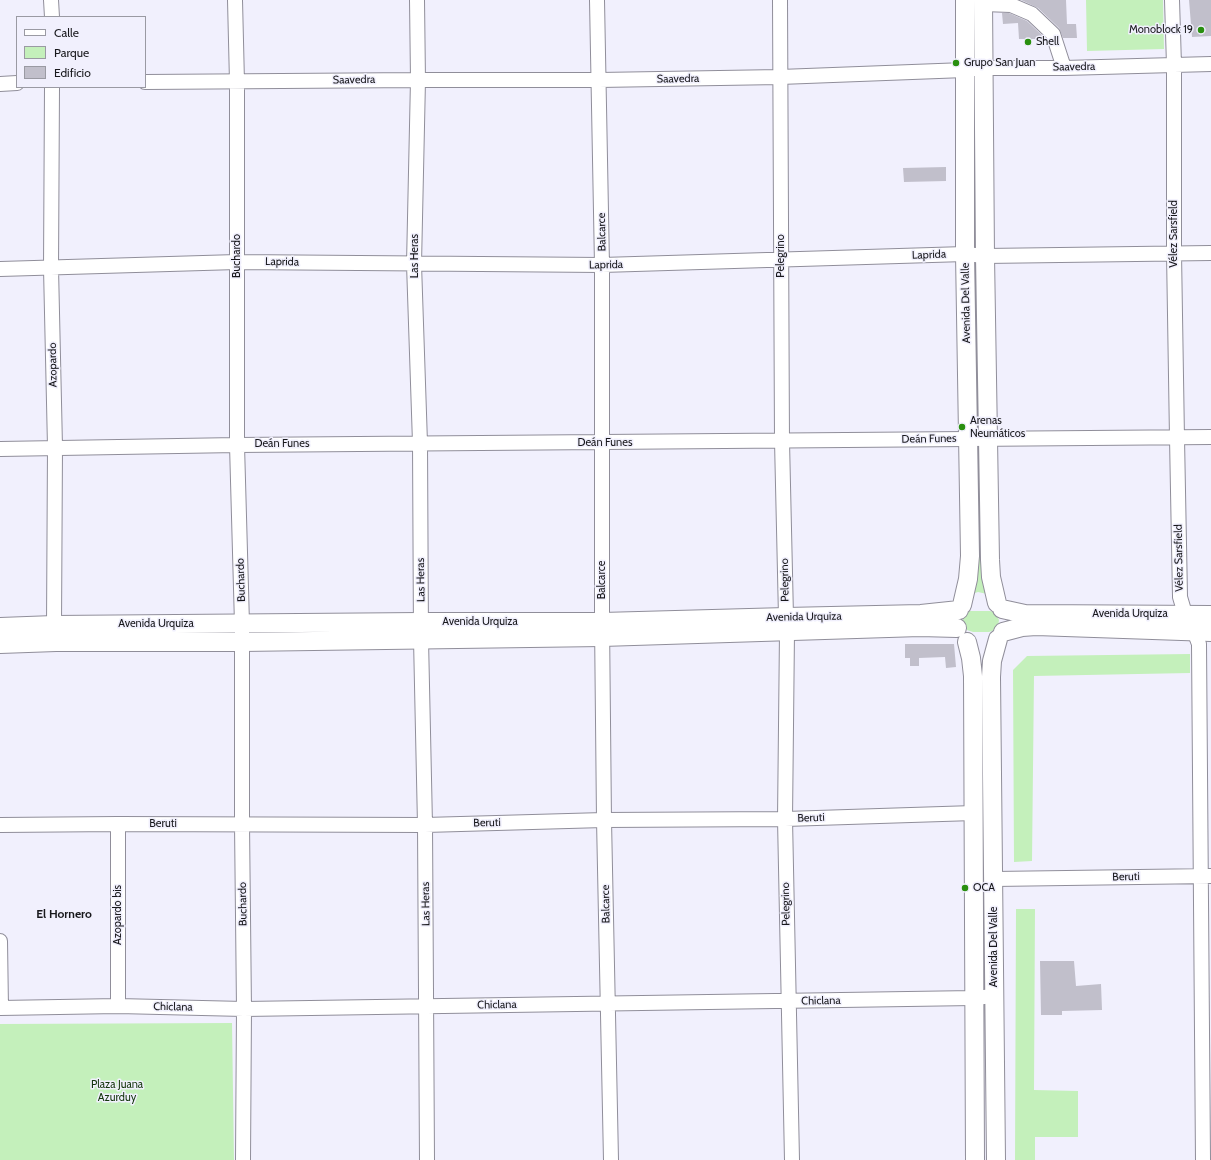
<!DOCTYPE html>
<html>
<head>
<meta charset="utf-8">
<style>
  body { margin:0 }
  #map { position:relative; width:1211px; height:1160px; overflow:hidden; background:#f1f0fd; font-family:Cabin,sans-serif }
  canvas { display:block }
  .legend { position:absolute; left:16px; top:16px; width:130px; height:72px; box-sizing:border-box; background:#f1f0fd; border:1px solid #9a9aa3; margin:0; padding:5px 7px; list-style:none; font-size:12px; color:#18181c }
  .legend li { display:flex; align-items:center; gap:8px; height:20px }
  .legend b { width:20px; border:1px solid #9a9aa3 }
</style>
</head>
<body>
<div id="map">
<canvas width="1211" height="1160"></canvas>
<ul class="legend">
<li><b style="height:5px;background:#fff"></b>Calle</li>
<li><b style="height:11px;background:#c4f0bb"></b>Parque</li>
<li><b style="height:11px;background:#c1bfcb"></b>Edificio</li>
</ul>
</div>
<script>
const context = document.querySelector('canvas').getContext('2d');
context.lineJoin = 'round';
function fillPath(path, color) { context.fillStyle = color; context.fill(path, 'evenodd'); }
const poly = rows => new Path2D(rows.map(r => 'M' + r).join(''));
function strokePath(path, color, width, dash) { context.strokeStyle = color; context.lineWidth = width; context.lineCap = dash ? 'butt' : 'round'; context.setLineDash(dash || []); context.stroke(path); }
function drawText(font, color, halo, rows, align = 'center') {
  context.font = font + ' Cabin,sans-serif'; context.lineWidth = 3; context.setLineDash([]); context.textBaseline = 'middle'; context.strokeStyle = halo; context.fillStyle = color; for (const [text, x, y, turn = 0] of rows) {
    context.save(); context.translate(x, y); context.rotate((+turn || 0) * Math.PI / 180); context.textAlign = isNaN(turn) ? turn : align; if (halo) context.strokeText(text, 0, 0); context.fillText(text, 0, 0); context.restore();
  }
}
fillPath(poly([
  [1086,0,1163,0,1164,49,1087,51],
  [971,87,975,87,976,229,973,229],
  [975,269,978,269,980,411,976,411],
  [977,450,980,450,982,574,987,594,978,592,972,594,978,575],
  [970,611,990,611,993,612,996,614,999,620,998,627,992,631,989,632,973,632,967,630,963,624,963,617,967,612],
  [1190,654,1190,673,1034,676,1032,861,1014,862,1013,670,1027,656],
  [1016,909,1035,909,1034,1090,1078,1091,1078,1137,1035,1137,1035,1160,1015,1160],
  [232,1023,234,1160,0,1160,0,1024]
]), '#c4f0bb');
fillPath(poly([
  [1021,0,1066,0,1067,24,1076,24,1077,38,1063,38,1059,28,1038,8],
  [1189,0,1211,0,1211,36,1192,37],
  [1002,13,1009,13,1027,21,1046,39,1019,39,1018,23,1003,24],
  [946,167,946,181,904,182,903,168],
  [905,644,954,644,956,667,946,668,945,657,919,658,919,666,910,666,910,658,905,658],
  [1040,961,1074,961,1076,986,1101,984,1102,1010,1062,1011,1062,1015,1041,1015]
]), '#c1bfcb');
const minor = poly([
  [51,0,52,17],
  [235,0,237,82,237,445,242,624,242,824,244,1009,243,1160],
  [417,0,418,80,414,264,420,443,421,639,425,825,427,1160],
  [597,0,602,265,602,622,604,820,611,1160],
  [780,0,782,441,786,617,787,632,785,819,792,1160],
  [1172,0,1174,65,1174,253,1177,438,1180,597,1185,614,1194,631,1199,644,1203,1160],
  [983,4,1011,5,1032,14,1053,34,1064,68],
  [145,82,418,80,599,80,780,77,965,70,983,68,1064,68,1211,64],
  [0,84,17,83],
  [52,87,51,268,55,447,54,625,55,634],
  [0,269,237,262,602,265,965,254,985,256,1211,253],
  [0,449,237,445,1211,437],
  [0,825,118,824,425,825,604,820,785,819,974,813],
  [994,879,1211,876],
  [0,941,1,1008],
  [118,1006,118,824],
  [0,1008,118,1006,244,1009,974,998,994,996]
]);
const major = poly([
  [983,0,985,256,990,560,991,577,997,603],
  [962,605,968,579,970,556,965,254,965,0],
  [1002,609,1025,614,1211,615],
  [0,627,54,625,421,622,602,622,786,617,921,614,959,610],
  [1003,632,1022,627,1036,626,1211,632],
  [967,642,971,658,973,676,975,1160],
  [0,644,56,642,242,642,602,637,920,627,957,628],
  [996,1160,991,677,992,661,998,639]
]);
strokePath(minor, '#908e9a', 16);
strokePath(major, '#908e9a', 20);
strokePath(minor, '#fff', 14);
strokePath(major, '#fff', 18);
for (const [x, y, r, color] of [
  [1201,30,4,"#298f0f"],
  [1028,42,4,"#298f0f"],
  [956,63,4,"#298f0f"],
  [962,427,4,"#298f0f"],
  [965,888,4,"#298f0f"]
]) { const dot = new Path2D(); dot.arc(x, y, r, 0, 2 * Math.PI); context.fillStyle = color; context.fill(dot); strokePath(dot, '#f1f0fd', 1.5); }
drawText('11px', '#18181c', '#f1f0fd', [
  ["Monoblock 19",1193,30,"right"],
  ["Shell",1036,42],
  ["Grupo San Juan",964,63],
  ["Arenas",970,421],
  ["Neumáticos",970,434],
  ["OCA",973,888]
], 'left');
drawText('11px', '#18181c', '#f1f0fd', [
  ["Saavedra",1074,67,-1],
  ["Saavedra",678,79,-1],
  ["Saavedra",354,80,-1],
  ["Balcarce",602,232,-91],
  ["Vélez Sarsfield",1174,234,-90],
  ["Laprida",929,255,-2],
  ["Buchardo",237,256,-90],
  ["Las Heras",415,256,-90],
  ["Pelegrino",781,256,-90],
  ["Laprida",282,262,1],
  ["Laprida",606,265,-1],
  ["Avenida Del Valle",966,303,-91],
  ["Azopardo",53,365,-91],
  ["Deán Funes",929,439,-1],
  ["Deán Funes",605,443],
  ["Deán Funes",282,444],
  ["Vélez Sarsfield",1179,558,-91],
  ["Buchardo",241,580,-92],
  ["Las Heras",421,580,-91],
  ["Balcarce",602,580,-90],
  ["Pelegrino",785,580,-91],
  ["Avenida Urquiza",1130,614],
  ["Avenida Urquiza",804,617,-1],
  ["Avenida Urquiza",480,622],
  ["Avenida Urquiza",156,624],
  ["Beruti",811,818,-2],
  ["Beruti",487,823,-1],
  ["Beruti",163,824],
  ["Beruti",1126,877,-1],
  ["Buchardo",243,904,-91],
  ["Las Heras",426,904,-91],
  ["Balcarce",606,904,-91],
  ["Pelegrino",786,904,-91],
  ["Azopardo bis",118,915,-90],
  ["Avenida Del Valle",994,947,-90],
  ["Chiclana",821,1001,-1],
  ["Chiclana",497,1005,-1],
  ["Chiclana",173,1007,1]
]);
drawText('11px', '#14360d', '#f1f0fd', [
  ["Plaza Juana",117,1085],
  ["Azurduy",117,1098]
]);
drawText('bold 12px', '#18181c', '#f1f0fd', [
  ["El Hornero",64,914]
]);
</script>
</body>
</html>
